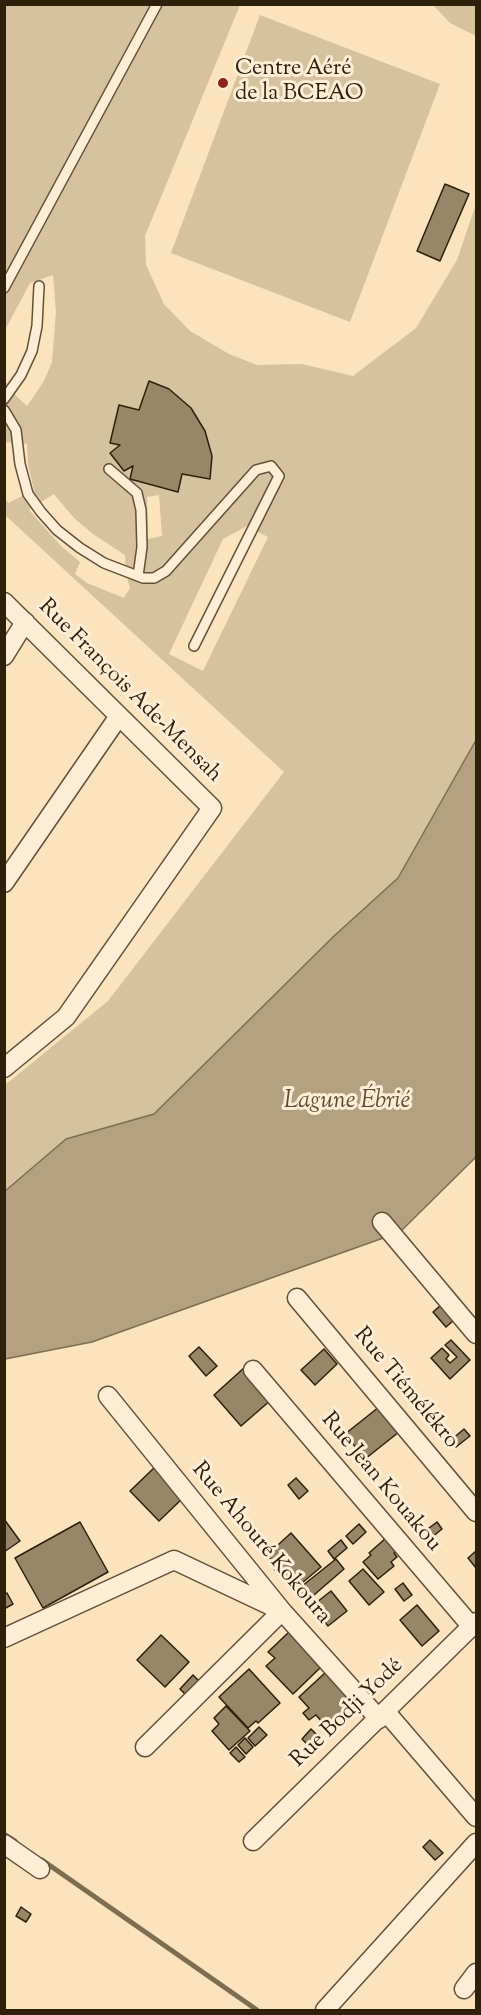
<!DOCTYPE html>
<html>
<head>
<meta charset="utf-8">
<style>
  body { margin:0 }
  #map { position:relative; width:481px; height:2015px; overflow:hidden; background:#fae3bd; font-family:"Sorts Mill Goudy",serif }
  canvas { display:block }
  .frame { position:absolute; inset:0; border:6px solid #2f200c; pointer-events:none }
</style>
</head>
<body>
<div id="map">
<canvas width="481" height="2015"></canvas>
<div class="frame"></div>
</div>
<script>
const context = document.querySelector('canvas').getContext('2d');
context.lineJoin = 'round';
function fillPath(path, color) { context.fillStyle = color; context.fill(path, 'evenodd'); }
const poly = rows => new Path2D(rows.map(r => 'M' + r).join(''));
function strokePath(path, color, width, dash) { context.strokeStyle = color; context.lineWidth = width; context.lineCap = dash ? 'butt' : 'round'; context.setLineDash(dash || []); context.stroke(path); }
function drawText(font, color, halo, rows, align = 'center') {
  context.font = font + ' "Sorts Mill Goudy",serif'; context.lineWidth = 6; context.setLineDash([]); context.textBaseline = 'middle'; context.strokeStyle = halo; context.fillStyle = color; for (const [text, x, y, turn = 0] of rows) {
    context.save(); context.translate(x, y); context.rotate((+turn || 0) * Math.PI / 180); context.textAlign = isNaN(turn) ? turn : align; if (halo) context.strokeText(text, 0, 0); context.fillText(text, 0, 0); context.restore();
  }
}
fillPath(poly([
  [5,5,240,5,145,236,146,265,164,304,190,331,229,354,257,365,302,364,353,376,416,328,457,260,476,204,476,740,398,878,334,936,154,1115,66,1139,5,1192,5,1085,108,1001,284,772,5,515,4,495,8,503,34,490,28,464,27,444,5,442,5,380,11,391,27,406,44,381,52,362,56,312,53,275,30,283,5,330],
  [149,381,170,389,190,408,205,431,212,456,210,478,182,474,178,492,130,479,133,466,124,471,111,453,120,445,110,442,119,406,139,410],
  [54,494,74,518,93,534,125,555,126,573,130,588,124,598,87,583,75,574,80,562,61,546,29,510],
  [159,495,162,536,148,539,147,497],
  [247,526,268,537,203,671,169,654,223,539],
  [433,5,476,5,476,36,450,23],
  [260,15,440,84,350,322,171,253]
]), '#d7c29f');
const water = poly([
  [476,740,476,1157,400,1232,92,1342,5,1359,4,1192,66,1139,154,1114,334,936,398,878,476,740]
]);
fillPath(water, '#b5a181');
strokePath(water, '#7f6d52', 1.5);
strokePath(poly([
  [4,1834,15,1841],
  [42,1860,257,2010]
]), '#7f6d52', 5);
const building = poly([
  [445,184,469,194,440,261,417,251,445,184],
  [149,381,169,389,191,408,205,431,212,456,210,479,182,474,178,492,130,479,133,466,124,471,110,453,120,445,110,443,119,405,139,410,149,381],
  [441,1305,454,1320,446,1327,433,1312,441,1305],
  [451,1340,470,1360,450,1379,431,1358,442,1348,449,1355,446,1359,450,1363,457,1357,445,1345,451,1340],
  [199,1347,217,1366,206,1376,189,1356,199,1347],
  [324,1349,337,1364,315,1385,301,1370,324,1349],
  [245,1367,272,1399,241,1426,214,1395,245,1367],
  [379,1407,399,1432,365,1459,345,1434,379,1407],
  [464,1429,470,1436,456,1447,451,1440,464,1429],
  [156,1466,185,1496,159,1521,130,1491,156,1466],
  [296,1478,308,1491,299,1499,288,1485,296,1478],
  [4,1519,20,1541,4,1552,4,1519],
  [80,1522,108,1572,43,1608,15,1558,80,1522],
  [437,1522,442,1529,431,1538,425,1531,437,1522],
  [359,1524,366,1532,353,1544,346,1536,359,1524],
  [291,1533,321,1567,296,1588,288,1579,285,1581,273,1568,279,1563,275,1559,272,1561,267,1555,291,1533],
  [386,1538,397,1551,394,1553,397,1557,391,1562,394,1566,378,1579,363,1562,371,1555,369,1553,386,1538],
  [341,1540,347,1548,334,1559,328,1551,341,1540],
  [476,1551,476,1568,468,1558,476,1551],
  [336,1559,344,1569,307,1601,297,1590,336,1559],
  [363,1569,384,1592,369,1605,349,1581,363,1569],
  [403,1583,412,1595,404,1601,395,1589,403,1583],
  [331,1591,347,1611,328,1626,312,1606,331,1591],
  [7,1593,13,1604,4,1609,4,1595,7,1593],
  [417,1605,439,1631,422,1646,400,1620,417,1605],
  [289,1632,322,1666,293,1694,266,1666,275,1658,268,1652,289,1632],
  [161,1635,189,1662,165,1687,137,1660,161,1635],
  [249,1669,280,1703,258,1723,256,1721,248,1728,219,1697,249,1669],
  [326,1672,355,1703,328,1729,316,1715,309,1720,303,1713,309,1708,299,1697,326,1672],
  [193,1675,200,1682,187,1696,180,1689,193,1675],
  [226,1706,250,1731,229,1750,212,1731,219,1724,214,1718,226,1706],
  [259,1727,267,1735,255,1746,248,1738,259,1727],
  [311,1729,320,1738,311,1748,302,1739,311,1729],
  [245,1738,253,1747,246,1754,238,1745,245,1738],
  [236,1747,245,1757,239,1762,230,1753,236,1747],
  [430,1840,443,1853,435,1860,423,1847,430,1840],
  [21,1907,31,1914,26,1922,16,1916,21,1907]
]);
fillPath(building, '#998568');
strokePath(building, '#2f200c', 1.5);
const service = poly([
  [4,288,157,4],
  [4,399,21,375,32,351,37,326,39,286],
  [4,410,16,430,20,464,28,494,41,512,57,530,80,548,104,563,143,578,154,578,166,571,256,470,271,466,279,476,194,646],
  [109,469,137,493,141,510,142,547,138,576]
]);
const minor = poly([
  [4,602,212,808,66,1017,4,1068],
  [4,656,25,622],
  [4,883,119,716],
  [382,1222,476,1334],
  [297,1298,476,1512],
  [253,1370,472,1627],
  [108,1396,282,1611,379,1719],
  [4,1638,174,1560,282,1611,145,1747],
  [386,1712,476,1817],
  [253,1841,476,1622],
  [4,1844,40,1869],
  [464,1989,476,1973],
  [325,2010,476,1843]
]);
strokePath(service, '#625138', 12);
strokePath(minor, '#625138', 21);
strokePath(service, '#fcedd4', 9);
strokePath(minor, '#fcedd4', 18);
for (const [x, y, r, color] of [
  [223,83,6,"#8f2418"]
]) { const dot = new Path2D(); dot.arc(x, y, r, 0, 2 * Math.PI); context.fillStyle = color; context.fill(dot); strokePath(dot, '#fcedd4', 2); }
drawText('22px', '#2f200c', '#fcedd4', [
  ["Centre Aéré",235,70],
  ["de la BCEAO",235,95]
], 'left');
drawText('22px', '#2f200c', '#fcedd4', [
  ["Rue François Ade-Mensah",129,692,45],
  ["Rue Tiémélékro",405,1389,50],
  ["Rue Jean Kouakou",380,1483,50],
  ["Rue Ahouré Kokoura",260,1544,50],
  ["Rue Bodji Yodé",348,1714,-44]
]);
drawText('italic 24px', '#5e4d35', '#fcedd4', [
  ["Lagune Ébrié",347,1103]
]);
</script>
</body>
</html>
